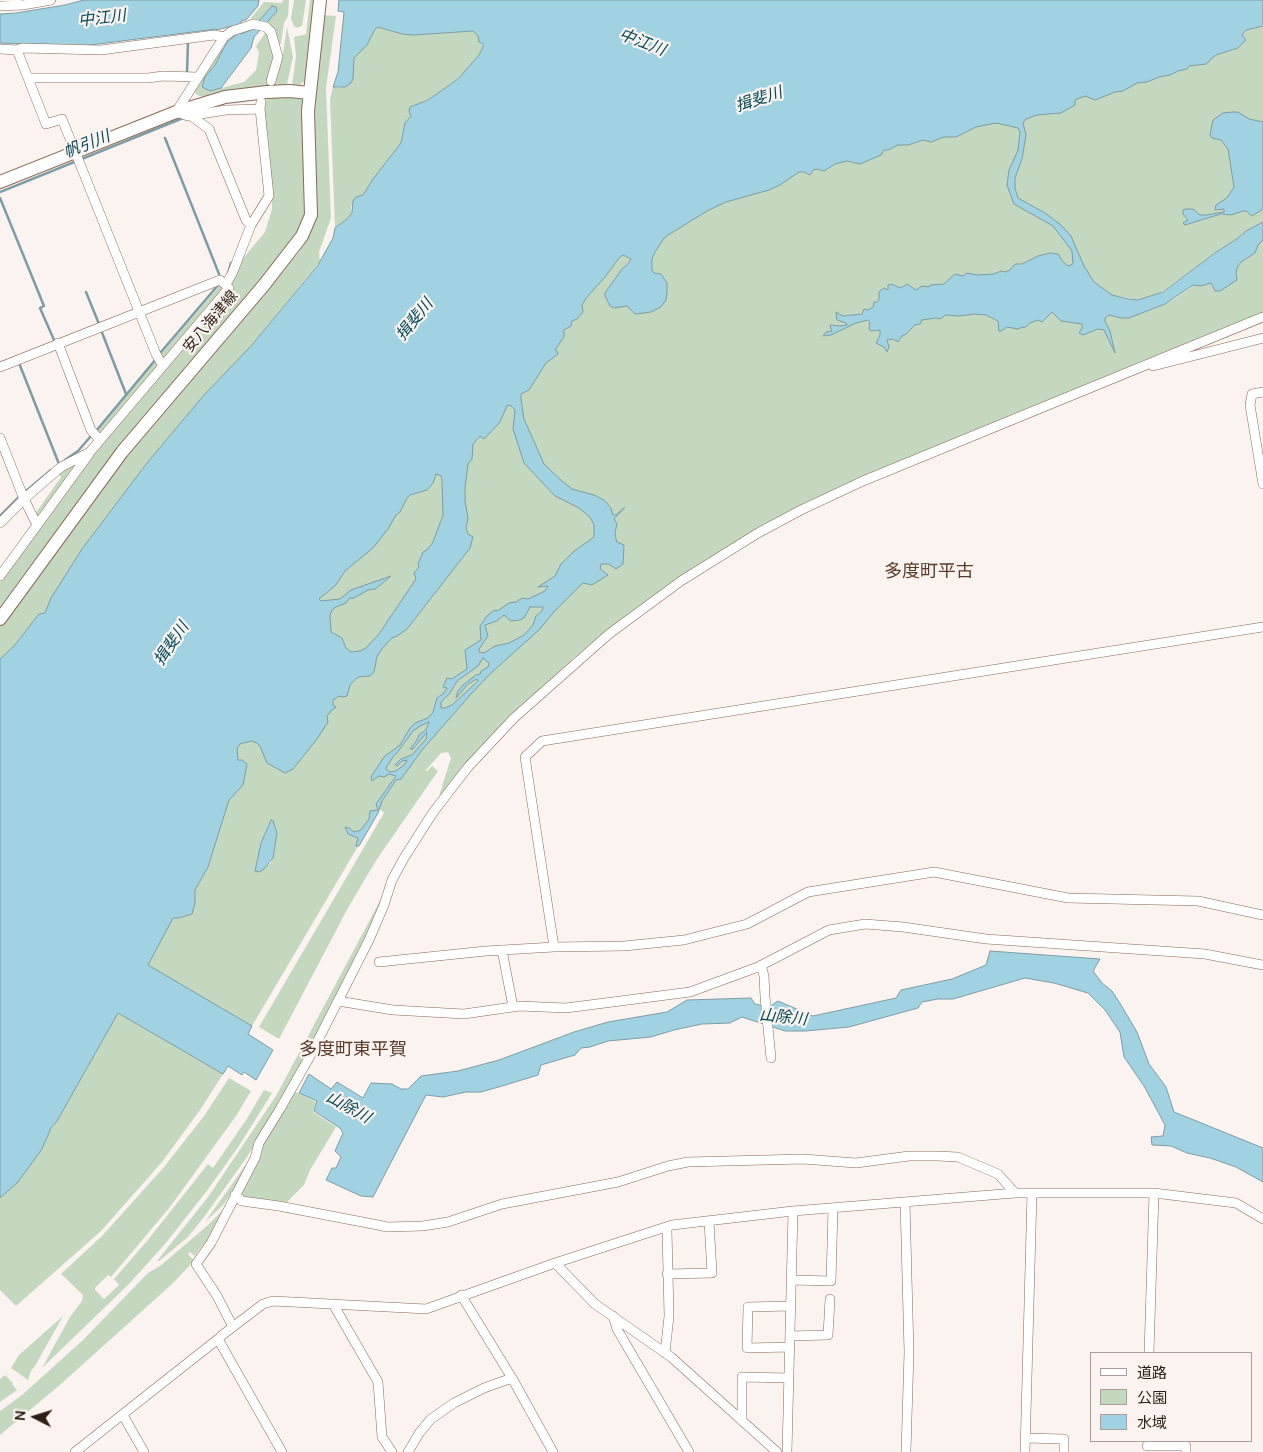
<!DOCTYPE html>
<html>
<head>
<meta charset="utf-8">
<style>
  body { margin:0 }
  #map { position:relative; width:1263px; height:1452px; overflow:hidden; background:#fbf3ef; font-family:"DM Sans","Noto Sans JP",sans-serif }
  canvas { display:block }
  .legend { position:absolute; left:1090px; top:1352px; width:162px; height:90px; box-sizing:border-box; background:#fbf3ef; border:1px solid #a89e99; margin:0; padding:6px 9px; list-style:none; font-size:15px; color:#2c1f17 }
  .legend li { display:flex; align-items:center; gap:10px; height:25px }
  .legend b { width:25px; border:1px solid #a89e99 }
  .north { position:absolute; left:10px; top:1392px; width:50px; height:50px; -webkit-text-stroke:4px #fbf3ef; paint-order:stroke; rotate:275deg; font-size:14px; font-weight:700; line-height:20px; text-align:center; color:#2c1f17 }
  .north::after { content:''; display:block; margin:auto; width:18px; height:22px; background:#2c1f17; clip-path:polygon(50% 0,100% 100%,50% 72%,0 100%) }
</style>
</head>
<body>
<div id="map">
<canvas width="1263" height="1452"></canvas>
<ul class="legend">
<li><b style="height:6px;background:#fff"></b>道路</li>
<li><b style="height:14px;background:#c4d8bf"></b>公園</li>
<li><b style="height:14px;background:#a1d2e1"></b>水域</li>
</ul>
<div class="north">N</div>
</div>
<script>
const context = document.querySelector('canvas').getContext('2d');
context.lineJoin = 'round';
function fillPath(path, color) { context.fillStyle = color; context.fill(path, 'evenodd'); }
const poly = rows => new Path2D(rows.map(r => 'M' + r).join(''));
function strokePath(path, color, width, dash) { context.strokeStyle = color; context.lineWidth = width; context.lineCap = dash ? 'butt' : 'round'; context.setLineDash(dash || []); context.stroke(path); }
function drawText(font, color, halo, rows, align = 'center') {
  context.font = font + ' "DM Sans","Noto Sans JP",sans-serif'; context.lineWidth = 4.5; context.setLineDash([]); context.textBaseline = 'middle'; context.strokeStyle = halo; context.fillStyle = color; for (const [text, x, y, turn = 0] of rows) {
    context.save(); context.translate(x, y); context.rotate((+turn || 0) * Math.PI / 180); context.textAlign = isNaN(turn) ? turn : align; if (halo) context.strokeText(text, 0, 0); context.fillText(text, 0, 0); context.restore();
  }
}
fillPath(poly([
  [283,0,289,0,288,16,284,23,281,43,279,47,258,22,251,18,264,2,282,3],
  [294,0,306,0,302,26,297,28,294,26,291,19],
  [310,0,316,0,305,81,298,86,292,86,296,56,294,37,306,34],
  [321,15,336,16,326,88,331,218,319,252,320,261,251,346,204,395,147,463,82,549,49,604,45,613,39,614,14,646,0,659,0,624,119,462,299,252,308,236,312,123],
  [1263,26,1263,222,1246,231,1238,238,1215,253,1163,291,1149,297,1138,300,1112,295,1103,290,1091,279,1087,279,1133,316,1165,304,1176,298,1263,235,1263,313,758,529,682,576,611,627,576,656,512,715,439,796,451,758,448,752,441,753,425,771,427,771,432,766,438,771,377,859,349,906,279,1039,259,1027,384,813,380,809,252,1026,147,966,173,917,185,917,195,903,195,890,208,867,219,830,228,758,311,605,612,267,616,260,654,232,782,176,889,146,1098,93,1240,39,1246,30],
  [271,820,273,821,277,834,273,858,270,864,255,870,261,843],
  [287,27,293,57,287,84,284,88,206,97,199,96,194,92,194,87,219,48,223,50,215,65,205,77,210,91,244,82,256,70,259,53,256,46,266,32,269,33,275,54,273,79,283,53],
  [378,27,402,34,414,35,474,31,478,36,483,47,479,55,458,79,428,100,418,105,413,105,411,116,405,123,401,143,373,179,363,195,357,197,351,207,352,213,347,219,335,228,330,99,333,87,340,88,353,63,354,58,367,45,375,29],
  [265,96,302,97,305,100,305,216,299,233,0,612,0,582,101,441,234,286,230,283,240,262,265,232,272,209,272,198,263,106,267,100],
  [222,283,224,288,164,359,161,354],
  [157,358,159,364,104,431,100,433,97,431],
  [82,457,39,519,35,514,61,477,58,473],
  [381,899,383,900,369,936,282,1101,247,1157,204,1217,188,1237,159,1261,157,1261,208,1197,276,1096],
  [118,1013,223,1074,200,1110,162,1162,101,1231,16,1306,0,1290,0,1198,18,1182,42,1149,51,1128,57,1121],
  [229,1078,251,1091,236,1116,170,1207,111,1277,108,1275,95,1288,95,1290,104,1299,119,1285,114,1279,147,1241,208,1164,213,1168,246,1120,264,1090,272,1093,239,1146,206,1192,165,1244,129,1284,42,1368,70,1317,82,1301,83,1295,61,1274,103,1235,164,1167,204,1116],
  [294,1091,316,1102,313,1112,336,1127,310,1170,304,1185,287,1202,240,1197,251,1163],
  [254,1153,240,1182,223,1205,205,1222],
  [226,1207,208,1243,206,1241,194,1256,190,1252,188,1254,194,1261,171,1285,61,1384,0,1435,0,1411,22,1395,82,1341,148,1273,160,1266,207,1226],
  [63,1316,35,1366,31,1371,28,1380,11,1368,19,1355],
  [5,1375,13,1383,12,1384,17,1390,0,1402,0,1379]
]), '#c4d8bf');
const water = poly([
  [84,0,259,0,258,6,246,20,241,21,241,26,233,29,232,26,217,30,216,29,82,46,0,43,0,14,16,13,65,5,84,0],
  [339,0,1263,0,1263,26,1246,30,1242,35,1246,40,1238,48,1216,55,1206,64,1189,66,1187,69,1178,71,1170,75,1159,77,1147,82,1137,83,1123,91,1115,92,1095,100,1085,96,1075,100,1075,105,1061,113,1037,115,1026,119,1023,123,1026,135,1022,159,1015,178,1015,188,1018,198,1045,213,1061,225,1071,236,1084,266,1094,282,1112,295,1128,299,1138,300,1163,292,1215,253,1238,238,1246,231,1263,222,1263,240,1258,245,1255,253,1241,262,1238,266,1236,272,1237,280,1220,291,1215,291,1211,283,1201,286,1193,285,1165,304,1129,318,1121,318,1109,315,1105,318,1105,321,1110,331,1115,353,1104,330,1098,329,1083,335,1079,333,1082,328,1082,324,1061,321,1052,312,1042,322,1038,320,1030,323,1024,328,1023,327,1018,329,1007,327,1001,331,999,331,998,321,986,315,975,314,959,316,946,315,940,319,936,318,922,320,920,324,915,325,906,334,902,336,898,342,893,339,887,340,889,347,887,352,884,347,876,343,880,335,880,330,871,331,869,329,870,322,868,320,856,323,831,335,823,336,826,332,832,331,830,326,831,325,840,326,847,325,846,323,837,320,836,312,843,316,862,314,864,309,868,310,873,307,874,302,877,302,879,300,879,292,884,288,888,290,888,285,891,284,901,288,907,284,916,290,922,286,929,287,930,285,944,284,955,274,963,276,967,273,977,275,994,274,1001,271,1005,272,1010,270,1015,264,1022,264,1038,256,1050,253,1058,254,1063,262,1068,266,1073,264,1072,251,1053,226,1014,204,1007,185,1009,170,1018,150,1020,132,1018,128,996,123,976,127,956,137,944,137,931,142,923,140,908,145,898,145,888,150,884,150,881,155,860,164,847,161,835,164,824,171,817,169,813,170,810,175,804,172,799,172,780,185,769,190,726,202,707,211,665,237,655,252,652,259,652,270,654,273,661,274,667,283,667,293,666,300,661,307,651,312,637,314,635,314,627,306,614,308,610,306,605,296,605,293,622,269,628,264,631,259,623,255,619,258,605,277,587,297,582,305,583,312,577,319,572,321,571,326,564,330,564,337,555,350,558,352,557,355,546,363,529,390,521,394,521,399,524,419,544,464,562,481,572,489,594,495,604,500,611,508,613,515,616,515,625,507,614,519,617,524,615,533,616,539,617,542,624,545,623,564,616,569,609,564,601,564,600,569,608,575,592,585,583,583,553,613,539,630,491,673,471,694,422,750,401,779,396,780,382,801,378,813,359,846,356,846,358,838,348,834,345,827,349,828,354,832,361,830,369,819,370,811,378,810,376,804,396,776,389,774,384,777,379,776,372,781,371,777,384,757,400,745,410,728,415,723,428,718,433,712,437,698,444,693,447,688,443,687,447,678,452,679,467,669,465,650,481,640,480,626,487,616,493,611,499,610,509,603,516,602,522,598,528,599,545,591,548,586,538,587,555,576,561,564,573,552,594,537,594,525,590,517,579,508,555,496,524,463,513,429,515,410,510,405,507,406,500,422,484,439,480,436,473,444,472,459,468,464,465,488,465,501,468,518,466,528,468,534,473,537,470,548,407,629,397,636,392,638,382,649,377,656,374,672,370,676,358,677,350,685,347,696,342,697,339,696,333,700,333,705,336,707,332,710,327,716,328,722,317,739,293,769,285,773,267,763,260,746,257,743,251,741,240,744,237,748,238,760,242,760,247,764,243,785,229,800,208,867,195,890,195,903,192,914,179,918,173,918,148,965,252,1026,248,1034,273,1050,256,1080,244,1072,242,1075,228,1066,223,1074,118,1013,57,1121,51,1128,42,1149,18,1182,0,1198,0,659,14,646,39,614,45,613,51,598,82,549,147,463,204,395,251,346,318,265,333,238,335,228,347,219,352,213,353,201,356,197,363,195,373,179,401,143,405,123,411,116,409,111,410,107,428,100,458,79,479,55,483,47,483,44,479,42,478,36,473,31,414,35,402,34,378,27,375,29,367,45,354,58,353,79,351,83,345,87,333,87,338,72,344,12,338,11,339,0],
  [436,474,441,476,442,479,443,515,433,542,427,550,423,552,418,564,419,567,414,573,416,579,379,634,366,648,360,651,351,652,346,648,342,638,331,632,330,615,332,610,336,607,346,603,350,598,354,598,368,590,375,589,391,576,351,590,340,599,321,601,319,599,336,585,345,571,373,548,388,529,396,515,400,512,407,498,410,495,427,490,433,483,436,474],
  [530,607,543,607,542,611,536,616,533,625,524,635,509,643,495,646,484,653,479,652,479,649,488,636,485,625,497,621,504,615,511,621,520,620,524,618,530,607],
  [483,658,489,663,488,667,481,671,480,674,476,675,463,685,458,691,456,698,468,684,477,679,478,681,452,705,445,708,441,708,441,702,450,693,457,681,478,666,483,658],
  [429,722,426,730,419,735,417,740,410,749,413,749,427,732,426,739,412,755,401,759,395,765,397,766,402,761,407,760,404,765,396,771,390,772,387,770,386,768,393,757,397,753,413,731,420,726,429,722],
  [272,6,276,7,277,11,254,37,251,48,221,88,210,91,202,87,205,77,215,65,227,42,236,35,235,32,240,30,241,34,251,30,272,6],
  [1233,112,1238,112,1249,119,1263,122,1263,209,1252,216,1246,211,1243,211,1231,215,1221,214,1211,217,1185,225,1183,223,1188,220,1183,214,1183,210,1186,209,1193,209,1200,215,1206,215,1224,212,1224,209,1223,209,1215,210,1216,205,1227,198,1234,187,1228,149,1221,140,1212,138,1210,135,1213,120,1223,113,1233,112],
  [271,820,273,821,277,833,273,858,263,870,259,872,255,871,261,843,271,820],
  [990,951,1100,959,1093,971,1102,983,1112,991,1121,1005,1137,1032,1149,1064,1166,1087,1174,1112,1263,1148,1263,1182,1236,1167,1210,1158,1187,1153,1171,1146,1152,1145,1151,1137,1163,1136,1165,1125,1144,1086,1124,1057,1120,1032,1105,1010,1088,993,1054,983,1025,978,953,999,938,999,922,1002,918,1008,849,1027,805,1031,785,1031,742,1017,730,1023,702,1024,674,1030,651,1037,608,1041,590,1047,581,1048,575,1055,541,1065,538,1075,502,1086,481,1092,466,1092,443,1097,426,1095,373,1197,361,1196,326,1180,332,1168,336,1168,341,1157,335,1151,343,1133,340,1128,314,1111,317,1101,299,1093,309,1074,331,1089,337,1082,363,1098,371,1083,392,1084,401,1089,408,1089,421,1076,458,1071,499,1060,574,1032,608,1022,667,1012,687,1000,751,998,755,1004,769,1007,778,1001,813,1016,873,1003,896,998,901,990,952,979,986,965,990,951]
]);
fillPath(water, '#a1d2e1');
strokePath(water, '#7e9ca4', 1);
strokePath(poly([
  [187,73,188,42],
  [165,138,219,274],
  [0,192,183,118],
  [0,198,44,306,40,308,54,340],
  [228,273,231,263],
  [86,292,99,324],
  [101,330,126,394],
  [161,352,219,284],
  [19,363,59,464],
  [96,431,156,359],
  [65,460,78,451,91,436],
  [25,492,51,470],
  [0,516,20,496]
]), '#7e9ca4', 2.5);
const street = poly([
  [0,6,23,5,51,0],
  [0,49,17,50,22,48,101,50,214,35,224,37],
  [17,50,46,124,62,119,156,354,163,366],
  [28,78,148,78,163,76,197,77],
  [260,109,226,110,188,116,176,112,224,37,232,31,248,26,253,24,266,27,271,32,278,57,271,81],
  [191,116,209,129,246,220,251,225],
  [226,284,232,274,251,225,269,196,260,109,261,102],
  [58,343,91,430,100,440],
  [1153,366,1263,338],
  [0,367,220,280,229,288,90,452,61,467,24,499,0,523],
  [1263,392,1252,394,1250,405,1263,484],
  [0,438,24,499,37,525],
  [0,576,89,454],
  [554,947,525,757,542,741,1263,627],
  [502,950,513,1007],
  [379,962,486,951,554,947,624,946,684,940,747,924,808,892,934,872,1068,898,1198,901,1263,915],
  [761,965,764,976,765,997,771,1058],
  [338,1001,393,1010,464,1014,519,1006,566,1008,690,992,758,967,829,930,865,924,903,927,986,939,1205,954,1263,965],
  [235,1195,242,1201,279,1206,378,1225,387,1227,423,1226,448,1222,502,1204,618,1182,668,1166,688,1162,803,1159,856,1163,909,1156,937,1156,958,1157,998,1174,1015,1193],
  [905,1202,909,1352,906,1452],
  [555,1263,595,1304,671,1357,777,1452],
  [667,1274,712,1273,709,1221],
  [791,1280,831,1281,833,1208],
  [461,1295,512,1378,553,1452],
  [333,1304,378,1382,382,1437,392,1452],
  [613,1316,617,1329,689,1452],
  [233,1327,217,1296,196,1264,211,1243,255,1158,259,1143,280,1109,309,1058,369,940,384,905,392,880,404,858,432,814,451,789,469,766,514,718,609,634,681,581,758,533,801,510,863,481,1263,317],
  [221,1336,263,1304,273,1301,426,1309,555,1263,672,1225,793,1211,1015,1193,1154,1193,1236,1203,1263,1219],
  [790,1336,828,1335,830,1299],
  [790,1347,747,1348,748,1307,791,1306],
  [665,1353,669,1316,667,1230],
  [1149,1353,1154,1193],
  [123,1415,144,1452],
  [742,1421,742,1377,789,1378],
  [1025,1438,1064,1439,1064,1452],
  [1147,1446,1186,1446,1186,1452],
  [75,1452,218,1339,282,1452],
  [408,1452,420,1432,431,1419,454,1403,484,1388,512,1378],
  [787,1452,793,1211],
  [1025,1452,1032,1193]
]);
const secondary = poly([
  [0,182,176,112,225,97,267,92,289,91,310,93],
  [0,619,122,452,264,285,302,236,311,215,308,111,320,0]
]);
strokePath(street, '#886956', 10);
strokePath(secondary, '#886956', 14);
strokePath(street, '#fff', 9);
strokePath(secondary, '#fff', 12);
drawText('15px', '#2c1f17', '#fbf3ef', [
  ["安八海津線",211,322,-50]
]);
drawText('italic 16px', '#004959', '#fbf3ef', [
  ["中江川",102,19,-7],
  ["中江川",642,43,21],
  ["揖斐川",759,100,-18],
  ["帆引川",87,145,-22],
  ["揖斐川",415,320,-51],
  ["揖斐川",172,644,-56],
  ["山除川",783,1018,6],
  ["山除川",348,1108,29]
]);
drawText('18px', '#583b29', '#fbf3ef', [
  ["多度町平古",929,572],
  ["多度町東平賀",353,1050]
]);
</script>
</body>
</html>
